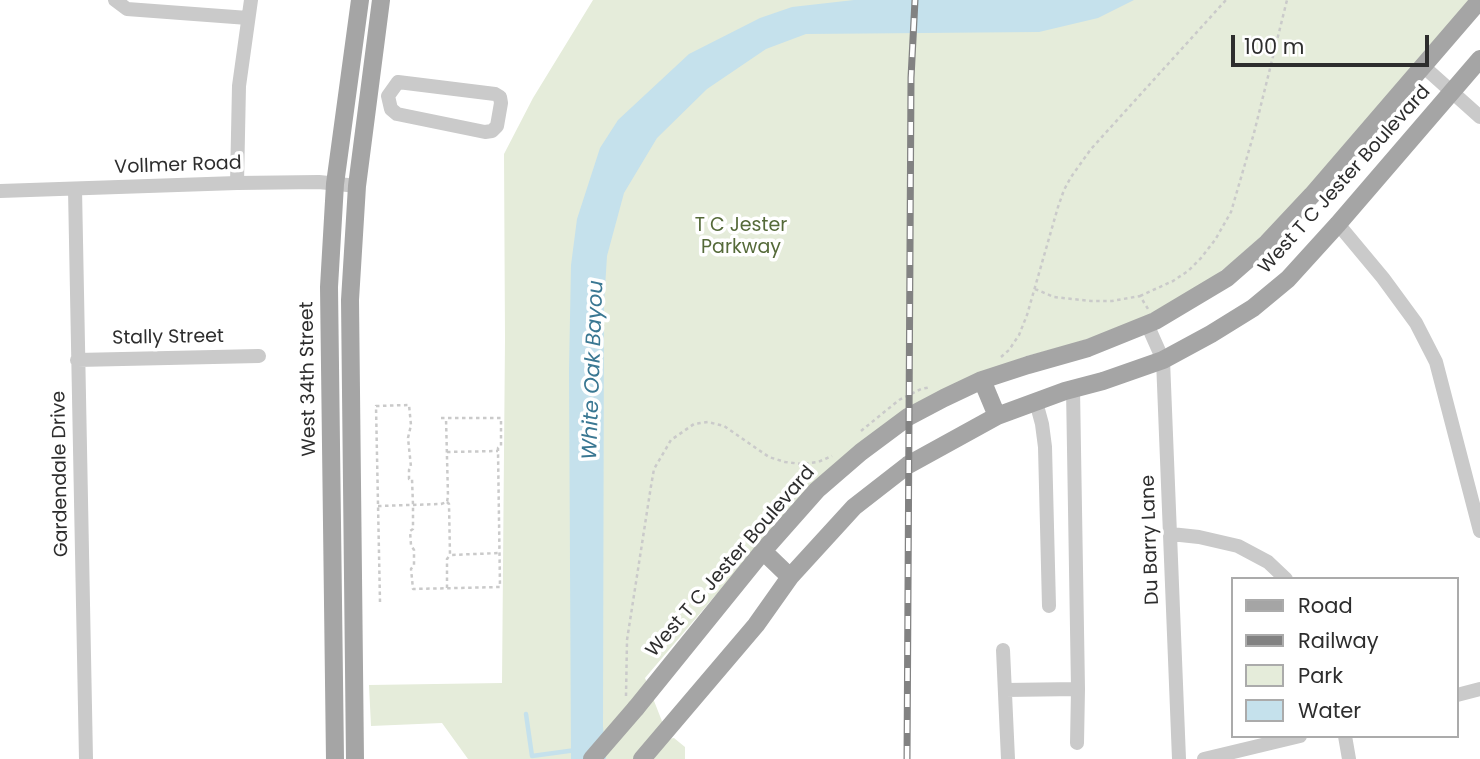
<!DOCTYPE html>
<html>
<head>
<meta charset="utf-8">
<style>
  body { margin:0 }
  #map { position:relative; width:1480px; height:759px; overflow:hidden; background:#fff; font-family:Poppins,sans-serif }
  canvas { display:block }
  .legend { position:absolute; left:1231px; top:577px; width:228px; height:161px; box-sizing:border-box; background:#fff; border:2px solid #ababab; margin:0; padding:9px 12px; list-style:none; font-size:21px; color:#2d2d2d }
  .legend li { display:flex; align-items:center; gap:14px; height:35px }
  .legend b { width:35px; border:2px solid #ababab }
  .scale { position:absolute; left:1231px; top:35px; width:198px; height:32px; box-sizing:border-box; border:4px solid #2d2d2d; border-top:0; padding-left:9px; font-size:21px; line-height:24px; white-space:nowrap; color:#2d2d2d; -webkit-text-stroke:5px #fff; paint-order:stroke }
</style>
</head>
<body>
<div id="map">
<canvas width="1480" height="759"></canvas>
<ul class="legend">
<li><b style="height:9px;background:#a5a5a5"></b>Road</li>
<li><b style="height:9px;background:#828282"></b>Railway</li>
<li><b style="height:19px;background:#e5ecda"></b>Park</li>
<li><b style="height:19px;background:#c5e1ec"></b>Water</li>
</ul>
<div class="scale">100 m</div>
</div>
<script>
const context = document.querySelector('canvas').getContext('2d');
context.lineJoin = 'round';
function fillPath(path, color) { context.fillStyle = color; context.fill(path, 'evenodd'); }
const poly = rows => new Path2D(rows.map(r => 'M' + r).join(''));
function strokePath(path, color, width, dash) { context.strokeStyle = color; context.lineWidth = width; context.lineCap = dash ? 'butt' : 'round'; context.setLineDash(dash || []); context.stroke(path); }
function drawText(font, color, halo, rows, align = 'center') {
  context.font = font + ' Poppins,sans-serif'; context.lineWidth = 7; context.setLineDash([]); context.textBaseline = 'middle'; context.strokeStyle = halo; context.fillStyle = color; for (const [text, x, y, turn = 0] of rows) {
    context.save(); context.translate(x, y); context.rotate((+turn || 0) * Math.PI / 180); context.textAlign = isNaN(turn) ? turn : align; if (halo) context.strokeText(text, 0, 0); context.fillText(text, 0, 0); context.restore();
  }
}
fillPath(poly([
  [593,0,1471,0,1283,217,1229,265,1209,280,1145,317,1123,327,1075,343,1027,356,980,373,807,489,789,509,645,678,669,739,674,738,685,747,685,759,468,759,442,723,371,726,369,685,502,683,505,339,504,154,533,98]
]), '#e5ecda');
fillPath(poly([
  [854,0,1134,0,1098,18,1039,32,806,34,766,49,707,89,657,138,624,193,607,256,604,304,603,726,606,759,571,759,569,370,571,265,577,219,600,148,618,120,689,54,760,18,792,7]
]), '#c5e1ec');
strokePath(poly([
  [526,714,532,756,576,750]
]), '#c5e1ec', 4.5);
strokePath(poly([
  [1035,289,1054,297,1091,301,1112,301,1140,296,1148,309],
  [1140,296,1173,281,1188,271,1201,258,1215,240,1231,212,1254,133,1287,0],
  [1001,357,1009,350,1019,335,1027,315,1058,207,1064,190,1071,177,1091,149,1226,0],
  [861,431,899,400,921,389,931,387],
  [447,452,498,451],
  [447,502,449,504,450,555,500,553],
  [378,506,441,504,447,502,448,496,446,418],
  [447,588,447,559,450,555],
  [380,602,376,406,409,405,411,425,408,438,411,467,409,470,409,479,412,479,413,505,413,529,410,531,411,545,414,550,414,565,411,569,413,589,500,587,498,451,498,448,501,446,501,418,441,418],
  [626,696,627,640,651,486,654,469,671,440,694,424,708,422,724,426,769,457,785,462,802,464,818,462,832,456]
]), '#cacaca', 2.5, [3.5, 3.5]);
strokePath(poly([
  [115,0,127,9,248,18],
  [1423,66,1480,117],
  [398,82,495,94,500,97,501,103,497,126,492,131,485,132,397,114,391,109,388,96,398,82],
  [237,183,239,86,251,0],
  [75,189,86,759],
  [0,191,237,183,319,182,357,186],
  [1338,224,1383,278,1416,323,1436,362,1480,531],
  [1147,324,1163,360,1179,759],
  [77,360,259,356],
  [1073,389,1078,689,1077,743],
  [1036,402,1042,424,1045,447,1049,606],
  [1171,534,1199,537,1238,546,1268,562,1286,579],
  [1003,650,1008,759],
  [1005,690,1078,689],
  [1457,695,1480,689],
  [1345,736,1349,759],
  [1204,759,1300,736]
]), '#cacaca', 14);
strokePath(poly([
  [982,380,997,416],
  [763,551,790,577],
  [636,708,763,551,817,490,861,452,908,417,944,398,982,380,1028,365,1088,348,1155,321,1227,278,1267,243,1312,195,1480,0],
  [335,759,329,287,335,184,360,0],
  [355,759,350,300,357,186,381,0],
  [642,759,756,625,790,577,854,507,908,465,997,416,1065,391,1103,381,1163,360,1211,334,1253,308,1288,279,1338,224,1480,59]
]), '#a5a5a5', 18);
const rail = poly([
  [907,759,911,78,915,0]
]);
strokePath(rail, '#828282', 7);
strokePath(rail, '#fff', 4.5, [13]);
strokePath(poly([
  [592,759,636,708]
]), '#a5a5a5', 18);
drawText('19px', '#2d2d2d', '#fff', [
  ["Vollmer Road",178,166,-2],
  ["West T C Jester Boulevard",1345,180,-48],
  ["Stally Street",168,338,-1],
  ["West 34th Street",309,379,-91],
  ["Gardendale Drive",61,474,-91],
  ["Du Barry Lane",1151,540,-92],
  ["West T C Jester Boulevard",731,562,-49]
]);
drawText('19px', '#556a39', '#fff', [
  ["T C Jester",741,226],
  ["Parkway",741,248]
]);
drawText('italic 21px', '#397792', '#fff', [
  ["White Oak Bayou",594,370,-88]
]);
</script>
</body>
</html>
